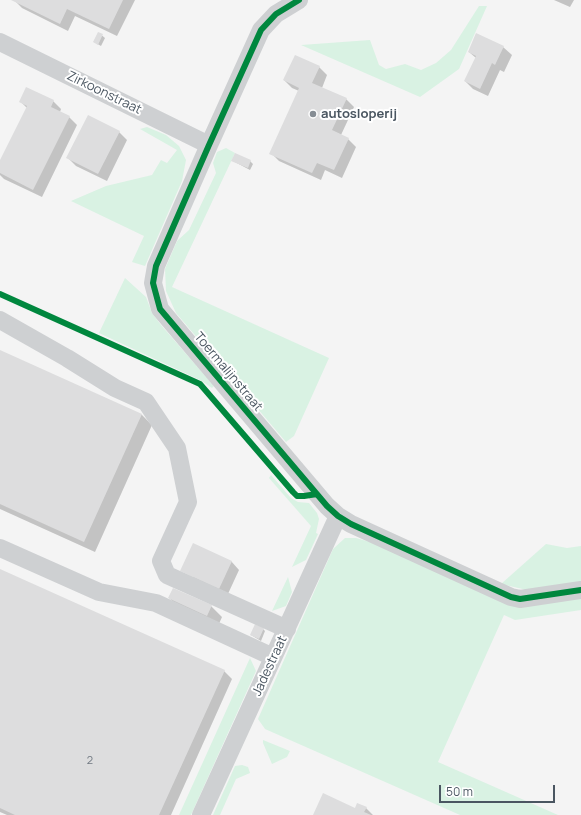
<!DOCTYPE html>
<html>
<head>
<meta charset="utf-8">
<style>
  body { margin:0 }
  #map { position:relative; width:581px; height:815px; overflow:hidden; background:#f4f4f4; font-family:Manrope,sans-serif }
  canvas { display:block }
  .scale { position:absolute; left:439px; top:785px; width:116px; height:18px; box-sizing:border-box; border:2px solid #4a5661; border-top:0; padding-left:5px; font-size:12px; line-height:14px; white-space:nowrap; color:#4a5661; -webkit-text-stroke:3px #fff; paint-order:stroke }
</style>
</head>
<body>
<div id="map">
<canvas width="581" height="815"></canvas>
<div class="scale">50 m</div>
</div>
<script>
const context = document.querySelector('canvas').getContext('2d');
context.lineJoin = 'round';
function fillPath(path, color) { context.fillStyle = color; context.fill(path, 'evenodd'); }
const poly = rows => new Path2D(rows.map(r => 'M' + r).join(''));
function strokePath(path, color, width, dash) { context.strokeStyle = color; context.lineWidth = width; context.lineCap = dash ? 'butt' : 'round'; context.setLineDash(dash || []); context.stroke(path); }
function drawText(font, color, halo, rows, align = 'center') {
  context.font = font + ' Manrope,sans-serif'; context.lineWidth = 4; context.setLineDash([]); context.textBaseline = 'middle'; context.strokeStyle = halo; context.fillStyle = color; for (const [text, x, y, turn = 0] of rows) {
    context.save(); context.translate(x, y); context.rotate((+turn || 0) * Math.PI / 180); context.textAlign = isNaN(turn) ? turn : align; if (halo) context.strokeText(text, 0, 0); context.fillText(text, 0, 0); context.restore();
  }
}
fillPath(poly([
  [479,6,487,6,459,69,420,97,301,45,370,40,379,65,386,69,405,64,421,70,436,63,451,50],
  [147,127,166,135,179,146,186,160,182,181,145,266,132,262,144,236,71,201,106,186,152,175,161,160,167,163,177,150,140,129],
  [226,148,235,153,172,287,329,358,294,436,286,442,176,313,166,291,165,269,177,241,189,230,216,173,213,163,217,152],
  [125,278,146,297,152,313,161,325,214,386,212,388,200,380,99,333],
  [271,475,291,498,298,502,309,503,317,513,319,519,316,533,318,534,306,560,292,567,311,526,269,478],
  [345,538,356,538,370,542,505,602,581,594,581,610,515,620,504,615,438,762,558,815,460,815,265,729,258,719,333,549],
  [546,544,567,548,581,546,581,583,527,590,501,584],
  [288,577,292,592,286,606,272,611],
  [250,658,256,671,191,815,179,815],
  [263,740,290,751,287,757,272,764,263,743],
  [242,765,248,767,250,773,236,779,220,815,213,815,235,766]
]), '#d9f2e3');
fillPath(poly([
  [14,0,135,0,117,36,75,16,68,31,22,8],
  [554,0,574,0,570,7],
  [99,33,105,38,101,46,94,42],
  [477,35,503,47,512,55,504,72,500,70,488,96,473,89,465,81,476,58,469,52],
  [319,67,327,75,322,88,346,99,354,107,341,135,348,139,356,147,342,178,325,170,321,180,279,161,271,153,299,91,292,88,284,80],
  [20,101,53,101,61,109,60,112,69,117,77,125,42,197,4,179,0,175,0,163,27,108],
  [119,132,127,140,107,181,76,166,68,158],
  [233,161,250,161,253,164,250,170],
  [0,351,142,415,152,425,95,552,0,509],
  [231,561,239,570,227,596,189,579],
  [0,570,224,671,232,679,171,815,7,815,0,812],
  [169,598,211,606,222,617,218,626,180,608],
  [263,629,265,631,261,641,251,635],
  [366,808,373,815,314,815,355,809]
]), '#0003');
fillPath(poly([
  [11,0,123,0,109,29,67,9,60,24],
  [98,32,103,34,98,45,93,42],
  [476,33,504,46,495,65,492,63,480,89,464,81,476,56,468,52],
  [295,55,320,66,312,83,347,98,332,130,349,138,334,170,317,163,312,173,269,154,299,88,283,80],
  [26,87,54,100,51,107,70,116,33,190,0,173,0,160,27,106,19,102],
  [88,115,120,131,98,174,66,158],
  [235,153,251,160,248,168,231,161],
  [0,350,142,414,84,542,0,504],
  [193,543,232,561,219,589,180,571],
  [0,569,225,670,159,815,15,815,0,808],
  [173,588,212,605,207,616,168,598],
  [255,624,264,628,259,639,250,635],
  [323,793,355,808,357,803,367,807,364,812,371,815,313,815]
]), '#ddddde');
strokePath(poly([
  [299,0,276,14,261,30,209,145,156,266,153,283,160,309,327,506,338,516,351,524,511,597,520,599,581,590],
  [0,42,209,145],
  [0,320,67,358,115,388,146,402,177,448,188,502,161,561,167,575,287,629],
  [0,548,99,592,156,603,273,657],
  [201,815,338,516]
]), '#ced0d2', 18);
strokePath(poly([
  [299,0,276,14,261,30,209,145,156,266,153,283,160,309,327,506,338,516,351,524,511,597,520,599,581,590],
  [0,294,200,384,293,492,297,496,304,496,317,494]
]), '#00873e', 6);
for (const [x, y, r, color] of [
  [313,114,4,"#868d94"]
]) { const dot = new Path2D(); dot.arc(x, y, r, 0, 2 * Math.PI); context.fillStyle = color; context.fill(dot); strokePath(dot, '#fff', 1.5); }
drawText('11px', '#707881', null, [
  ["2",90,761]
]);
drawText('13px', '#4a5661', '#fff', [
  ["Zirkoonstraat",104,93,26],
  ["Toermalijnstraat",228,372,50],
  ["Jadestraat",270,666,-65]
]);
drawText('bold 13px', '#4a5661', '#fff', [
  ["autosloperij",321,114]
], 'left');
</script>
</body>
</html>
